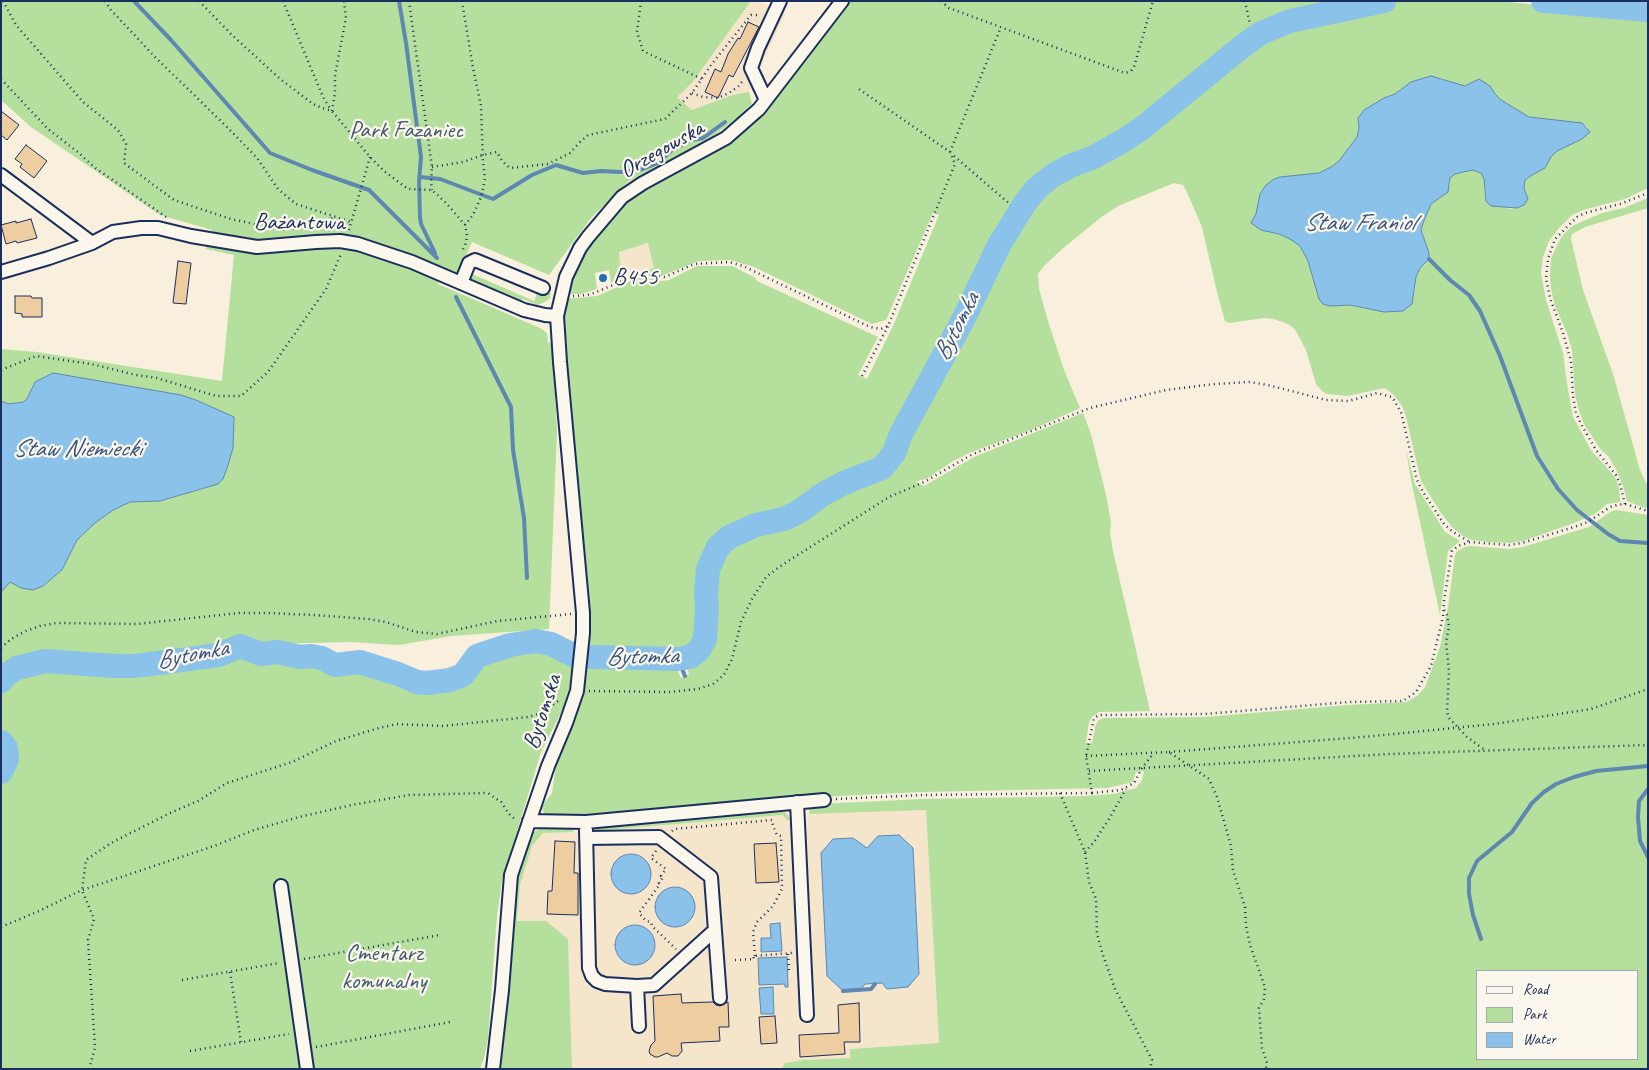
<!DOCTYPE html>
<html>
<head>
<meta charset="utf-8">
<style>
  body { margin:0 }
  #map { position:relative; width:1649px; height:1070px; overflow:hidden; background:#f8efdd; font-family:Caveat,sans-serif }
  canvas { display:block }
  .frame { position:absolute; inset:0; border:2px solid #1b2f5e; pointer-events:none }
  .legend { position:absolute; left:1476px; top:970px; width:162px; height:90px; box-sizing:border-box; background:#fbf7ec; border:1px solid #a1a7b3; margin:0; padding:6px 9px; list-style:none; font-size:15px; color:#1b2f5e }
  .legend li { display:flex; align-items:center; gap:10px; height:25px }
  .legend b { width:25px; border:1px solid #a1a7b3 }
</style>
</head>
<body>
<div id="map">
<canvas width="1649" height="1070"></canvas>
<div class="frame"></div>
<ul class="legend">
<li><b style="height:6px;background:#fbf7ec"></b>Road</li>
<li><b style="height:14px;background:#b4df9d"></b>Park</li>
<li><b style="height:14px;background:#8bc2e9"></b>Water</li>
</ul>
</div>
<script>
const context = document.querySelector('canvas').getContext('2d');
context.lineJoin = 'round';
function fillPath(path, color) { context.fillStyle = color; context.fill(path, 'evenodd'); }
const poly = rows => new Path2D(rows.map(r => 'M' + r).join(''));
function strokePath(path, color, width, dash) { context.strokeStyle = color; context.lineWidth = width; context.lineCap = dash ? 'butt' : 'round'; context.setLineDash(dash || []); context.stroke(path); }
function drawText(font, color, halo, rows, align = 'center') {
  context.font = font + ' Caveat,sans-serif'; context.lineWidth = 4.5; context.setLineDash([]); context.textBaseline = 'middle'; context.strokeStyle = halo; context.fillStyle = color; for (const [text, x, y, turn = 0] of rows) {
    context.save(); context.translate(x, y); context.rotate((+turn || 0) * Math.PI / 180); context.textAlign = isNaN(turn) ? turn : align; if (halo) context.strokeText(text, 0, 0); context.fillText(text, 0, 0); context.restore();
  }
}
fillPath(poly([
  [751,1,756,1,786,13,749,92,732,95,692,110,677,97,692,83],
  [648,243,655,268,621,276,619,252],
  [926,810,939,1043,850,1049,850,1058,802,1060,785,1063,781,1069,572,1069,568,939,517,922,520,885,532,846,543,833,572,832,574,833,783,815,788,820,807,819,809,814]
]), '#f5e5cb');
fillPath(poly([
  [1,1,751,1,692,83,677,97,692,110,732,95,749,92,752,103,738,117,707,141,628,182,591,218,549,275,472,242,459,272,455,274,444,270,438,284,540,328,547,333,548,343,552,342,557,431,549,629,451,636,399,645,350,642,272,644,214,648,155,656,122,657,62,654,1,667,1,592,10,581,21,588,43,586,62,570,77,540,95,523,113,510,130,502,161,501,218,484,223,479,228,465,234,433,234,417,196,400,181,395,53,373,35,382,27,399,23,402,9,404,1,401,1,349,37,352,222,381,234,255,206,249,212,230,160,215,31,127,1,100],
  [845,1,1369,1,1279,21,1259,31,1145,124,1121,140,1093,155,1072,163,1037,186,996,241,961,317,936,365,911,408,889,450,878,464,849,474,822,487,793,508,763,515,742,522,732,528,715,541,706,555,704,563,700,597,700,627,697,641,688,650,677,653,645,651,617,653,589,653,589,606,571,418,564,330,565,299,597,296,638,278,647,278,662,281,669,280,697,266,732,266,754,277,757,281,878,337,858,375,867,379,893,326,939,215,933,213,886,320,872,324,754,267,730,260,699,261,661,276,639,272,654,268,648,243,619,252,621,276,620,278,611,283,609,270,595,273,597,289,581,294,565,294,582,250,619,204,726,141],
  [1394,1,1499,1,1548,6,1648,12,1648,188,1625,199,1583,210,1572,215,1559,228,1549,241,1543,257,1541,273,1546,300,1563,353,1567,384,1573,417,1591,450,1615,477,1619,487,1620,502,1607,504,1595,514,1574,523,1523,541,1509,543,1488,542,1472,540,1463,536,1452,527,1441,513,1421,481,1406,417,1402,406,1393,394,1385,388,1347,396,1327,394,1322,391,1316,384,1306,350,1296,331,1290,325,1274,319,1264,318,1229,323,1225,321,1217,292,1202,227,1186,190,1183,185,1174,183,1118,206,1100,218,1061,250,1043,267,1038,274,1039,289,1048,321,1064,370,1080,408,1031,430,969,453,953,461,928,478,915,482,924,486,974,457,1083,413,1091,434,1106,495,1111,522,1110,533,1113,551,1150,711,1099,712,1092,717,1089,722,1086,743,1092,743,1096,724,1099,720,1104,718,1205,717,1348,705,1407,702,1418,695,1425,687,1440,647,1448,607,1455,555,1457,551,1465,547,1470,546,1509,549,1523,547,1589,527,1610,512,1616,510,1648,515,1648,1069,781,1069,785,1063,802,1060,850,1058,850,1049,939,1043,926,810,809,814,810,808,818,804,923,799,1084,796,1114,794,1136,788,1142,780,1144,771,1136,772,1133,781,1129,783,1107,788,921,792,800,798,595,819,547,815,544,813,542,808,544,803,552,793,558,752,585,662,606,661,657,665,669,664,676,667,681,678,689,674,685,663,695,660,704,651,710,641,712,603,710,586,713,567,727,543,733,538,748,532,794,519,823,498,844,488,867,477,884,474,894,469,902,461,903,456,900,447,900,440,966,319,1001,244,1025,206,1037,191,1069,169,1094,159,1121,144,1144,129,1246,46,1271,30,1289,24],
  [1441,78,1456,85,1465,86,1479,80,1501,100,1529,117,1562,122,1574,122,1582,123,1587,127,1582,139,1557,151,1551,157,1545,168,1532,175,1525,180,1524,188,1528,199,1511,209,1505,207,1498,207,1485,194,1484,179,1481,173,1473,170,1463,172,1455,174,1450,178,1450,185,1443,196,1431,204,1423,223,1421,230,1429,253,1429,259,1419,270,1416,277,1414,295,1365,309,1350,305,1330,306,1317,291,1308,261,1300,246,1296,242,1279,234,1261,230,1251,223,1256,214,1260,194,1266,185,1274,179,1319,173,1331,167,1339,161,1357,137,1359,128,1358,118,1364,110,1384,98,1395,94,1401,89],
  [1478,971,1638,971,1638,1059,1478,1059],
  [1574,1,1636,1,1648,2,1648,7],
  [1648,198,1648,208,1585,227,1572,234,1571,239,1583,290,1613,374,1640,470,1648,487,1648,508,1642,507,1627,501,1623,486,1616,469,1608,456,1601,450,1584,424,1579,411,1575,394,1572,350,1567,333,1555,306,1551,289,1550,276,1551,259,1558,243,1563,235,1572,226,1602,213,1624,208],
  [473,265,475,266,472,274,534,301,538,291,551,293,550,298,545,302,537,305,523,299,521,303,472,282,468,276],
  [1406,449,1415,484,1445,532,1460,541,1448,551,1440,615,1411,480],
  [523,645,539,646,550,648,565,658,573,660,572,677,566,703,541,752,502,881,497,915,488,1039,484,1058,480,1069,1,1069,1,785,10,777,13,769,14,753,8,740,1,735,1,694,5,683,14,675,30,667,45,665,113,672,135,671,144,668,214,660,241,650,257,657,277,656,291,661,311,660,321,661,326,667,337,668,358,666,366,668,413,686,422,688,441,687,453,683,471,674,482,659,507,649],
  [774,809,786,813,791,820,787,820,783,815,594,831,595,828,598,826],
  [563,827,573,829,574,833,572,832,543,833,532,846,520,885,517,921,546,921,568,939,572,1069,501,1069,505,1027,511,921,517,877,532,833,541,828]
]), '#b4df9d');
const water = poly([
  [1431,76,1465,86,1479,79,1490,86,1495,94,1501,100,1529,117,1582,123,1590,132,1582,139,1557,151,1551,157,1545,168,1532,175,1525,180,1524,188,1528,199,1524,205,1517,208,1491,206,1486,201,1484,179,1481,173,1473,170,1463,172,1455,174,1450,178,1448,192,1431,204,1423,223,1421,230,1429,253,1429,259,1420,268,1416,277,1412,304,1403,311,1384,312,1350,305,1330,306,1323,304,1319,299,1308,261,1300,246,1290,239,1279,234,1261,230,1251,223,1256,214,1260,194,1266,185,1274,179,1280,177,1319,173,1331,167,1339,161,1357,137,1359,128,1358,118,1364,110,1384,98,1395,94,1411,82,1431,76],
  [53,373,181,395,196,400,234,417,233,448,228,465,223,479,218,484,160,501,130,502,113,510,95,523,77,540,62,570,43,586,33,590,21,588,10,582,1,592,1,401,9,404,23,402,27,399,35,382,53,373],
  [899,835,913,848,919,974,908,987,887,989,882,983,865,984,861,989,842,990,827,976,821,853,833,839,853,838,867,848,878,836,899,835],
  '611 874a20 20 0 1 1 40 0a20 20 0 1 1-40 0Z',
  '655 907a20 20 0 1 1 40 0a20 20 0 1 1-40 0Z',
  [780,923,782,951,761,952,761,938,771,938,770,924,780,923],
  '615 945a20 20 0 1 1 40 0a20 20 0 1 1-40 0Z',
  [787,957,788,987,785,987,785,984,759,985,758,958,787,957],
  [773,987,774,1014,761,1014,759,988,773,987]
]);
fillPath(water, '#8bc2e9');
strokePath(water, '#5e87b1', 1);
strokePath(poly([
  [134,1,171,40,270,153,312,170,369,190,437,258],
  [399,1,406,43,421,157,419,181,420,218,421,224,435,253],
  [420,177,440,179,493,199,532,175,556,165,583,173,601,171,620,172,640,170,658,163,673,149,691,140,703,138,725,122],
  [1429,259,1450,280,1469,295,1480,311,1500,356,1537,456,1558,489,1577,510,1608,534,1620,541,1648,543],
  [456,297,511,407,513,450,524,518,527,578],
  [678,659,685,676],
  [1648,789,1639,801,1638,817,1640,841,1648,857],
  [1481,939,1473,915,1469,894,1469,878,1477,861,1512,832,1532,803,1544,792,1556,784,1574,777,1596,771,1648,766],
  [843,991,871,989,875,984]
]), '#5e87b1', 4);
strokePath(poly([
  [1543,1,1648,10],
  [591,657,678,659,690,657,699,650,705,639,707,610,706,594,708,569,718,547,729,537,756,525,784,519,800,511,823,494,846,482,882,468,894,453,901,434,964,318,999,245,1025,203,1036,189,1052,176,1070,166,1094,157,1121,142,1141,129,1244,45,1261,33,1290,21,1384,1],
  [1,681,6,675,17,668,45,661,114,666,135,666,219,655,240,646,261,654,278,652,300,657,311,656,322,658,335,665,360,662,398,674,417,682,427,683,450,680,463,675,477,656,510,645,536,641,551,644,575,656],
  [1,742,6,748,7,759,1,772]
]), '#8bc2e9', 24);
const building = poly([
  [748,22,759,27,733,77,729,75,718,98,705,92,715,69,721,72,728,54,738,38,740,39,748,22],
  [1,111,19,125,7,140,1,135,1,111],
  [26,145,47,161,34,178,20,167,22,164,15,159,26,145],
  [31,219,37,238,17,243,16,241,6,244,1,225,16,221,16,223,31,219],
  [178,261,191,263,186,304,173,303,178,261],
  [15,296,31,296,32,298,42,298,42,317,22,317,22,314,15,313,15,296],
  [555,841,575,842,574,873,578,873,578,915,547,914,548,891,552,891,555,841],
  [776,843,779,882,756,883,754,844,776,843],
  [681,994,682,1003,713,1002,716,1005,720,1006,728,1002,729,1027,719,1027,720,1041,681,1043,682,1051,678,1056,672,1056,667,1053,658,1057,655,1057,650,1054,649,1051,651,1045,655,1041,653,996,681,994],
  [859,1003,860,1042,844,1042,845,1054,800,1057,799,1035,839,1033,838,1005,859,1003],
  [775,1016,777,1043,761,1044,759,1017,775,1016]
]);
fillPath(building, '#eecea0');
strokePath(building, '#1b2f5e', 1);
const minor = poly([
  [766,100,751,68,758,48,780,1],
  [1,175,92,243],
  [1,272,49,258,92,243,113,232,141,228,158,228,191,236,257,247,316,242,340,241,358,244,412,262,524,310,545,315,557,316],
  [461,283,469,263,475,260,543,288],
  [797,802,807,1015],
  [529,821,586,822,824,800],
  [586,830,589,968,592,976,597,981,605,984,637,986],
  [587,838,659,837,711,877,720,998],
  [281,886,307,1069],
  [639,1026,637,986,654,985,715,930],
  [493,1069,502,990,511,875,548,766,566,723,577,691,583,633,583,613,560,362,557,316,566,277,580,248,588,237,622,197,643,183,726,138,759,109,842,1]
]);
strokePath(minor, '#1b2f5e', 16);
strokePath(poly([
  [3,1,16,25,83,102,118,130,126,144,124,163,174,200,231,219,282,230,315,226,334,217],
  [105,1,111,10,154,56,228,128,257,158,278,189,296,204,351,222],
  [199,1,232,35,279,78,313,104,322,108,332,111,370,157,384,171,408,189,432,190,447,204,465,225,467,235,466,243,462,251],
  [283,1,323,97,331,110],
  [409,1,432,167,431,182,432,190],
  [462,1,473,68,481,106,483,161,485,179,481,197,473,215,465,225],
  [641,1,637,32,643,51,702,79],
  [941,1,949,8,1125,73,1131,71,1134,67,1153,1],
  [1245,1,1250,24],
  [1,79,48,129,79,153,94,167,166,217],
  [692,93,703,97,718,98,729,93,739,86,743,80],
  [332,111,335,93,335,75,346,18,344,1],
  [950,152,1001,27],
  [954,156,1011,205],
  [432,167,463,162,483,155,497,152,502,161,510,168,548,164,570,153,580,142,588,135,665,119,692,93,711,65,751,15,759,15],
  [349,230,370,157],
  [573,296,587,295,594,293,632,277,646,274,654,276,665,277,694,264,729,262,743,266,870,327,881,329,888,326,955,164,950,152,856,87],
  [1,370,36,356,91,364,136,375,157,378,216,396,241,396,268,372,326,289,341,254],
  [862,376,888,326],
  [1625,504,1620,484,1616,475,1596,450,1581,424,1576,413,1573,396,1571,361,1563,333,1550,298,1546,278,1547,268,1548,259,1555,239,1577,217,1585,213,1620,204,1648,193],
  [1444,610,1447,615,1449,627,1446,642,1449,671,1447,712,1449,718,1467,737,1486,751],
  [1,648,11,639,26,631,40,626,56,623,137,624,239,613,266,613,314,615,368,619,386,622,416,632,437,634,497,621,571,614],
  [589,691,669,692,698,689,713,684,724,675,732,659,741,622,752,599,766,577,782,565,889,497,924,482,973,454,1090,408,1166,390,1215,384,1250,382,1268,385,1326,400,1349,401,1377,393,1392,397,1401,412,1417,480,1423,492,1444,524,1453,532,1470,542],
  [1169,752,1363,737,1494,724,1591,709,1648,689],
  [1086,756,1169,752,1209,779,1217,797,1231,846,1233,871,1245,907,1246,926,1250,945,1265,987,1264,999,1259,1008,1262,1048,1267,1063,1266,1069],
  [1089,771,1390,754,1648,745],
  [1060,793,1085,852,1089,882,1096,899,1097,934,1103,955,1115,989,1152,1060,1150,1069],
  [1092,793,1121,790,1134,783,1142,768,1153,754],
  [836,799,922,795,1092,793,1086,756,1093,723,1094,718,1099,715,1205,714,1349,702,1403,701,1416,692,1431,666,1443,617,1444,601,1452,551,1458,546,1470,542,1509,545,1522,543,1574,527,1588,522,1610,507,1617,505,1625,504,1648,511],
  [672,831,674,829,772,820,773,826,777,835,781,836,782,889,773,906,757,922,753,932,755,956],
  [656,851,651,858,666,869,661,876,663,877,659,883,660,884,639,913,646,921,651,922,652,926,676,949],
  [1085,852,1094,842,1109,819,1126,789],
  [1,927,39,911,82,890,214,846,254,830,299,817,352,805,409,795,488,793,501,802,509,814,516,820],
  [788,954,789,970,793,970],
  [304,959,440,935],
  [735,960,754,959,753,956,792,953],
  [230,972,241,1042],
  [182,980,279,963],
  [316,1047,450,1022],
  [190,1051,289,1034],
  [89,1069,95,1048,88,940,94,919,82,890,86,860,111,843,170,813,198,801,227,783,292,762,336,741,379,728,397,724,443,726,528,717,542,713,561,699]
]), '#1b2f5e', 2.5, [1, 4]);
strokePath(minor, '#fbf7ec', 12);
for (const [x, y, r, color] of [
  [603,278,5,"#1f6fb2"]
]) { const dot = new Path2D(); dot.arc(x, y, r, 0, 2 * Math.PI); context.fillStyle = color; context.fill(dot); strokePath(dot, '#fbf7ec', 2); }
drawText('24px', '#415b6e', '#fbf7ec', [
  ["Park Fazaniec",406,131],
  ["Cmentarz",384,954],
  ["komunalny",384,982]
]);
drawText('24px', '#1b2f5e', '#fbf7ec', [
  ["Orzegowska",662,150,-30],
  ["Bażantowa",299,223],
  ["Bytomska",543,712,-72]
]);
drawText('24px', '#1b2f5e', '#fbf7ec', [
  ["B455",613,278]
], 'left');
drawText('italic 25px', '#375481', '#fbf7ec', [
  ["Staw Franiol",1359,223],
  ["Bytomka",957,327,-63],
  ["Staw Niemiecki",77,449],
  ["Bytomka",192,655,-11],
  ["Bytomka",642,657,-1]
]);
</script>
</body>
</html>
